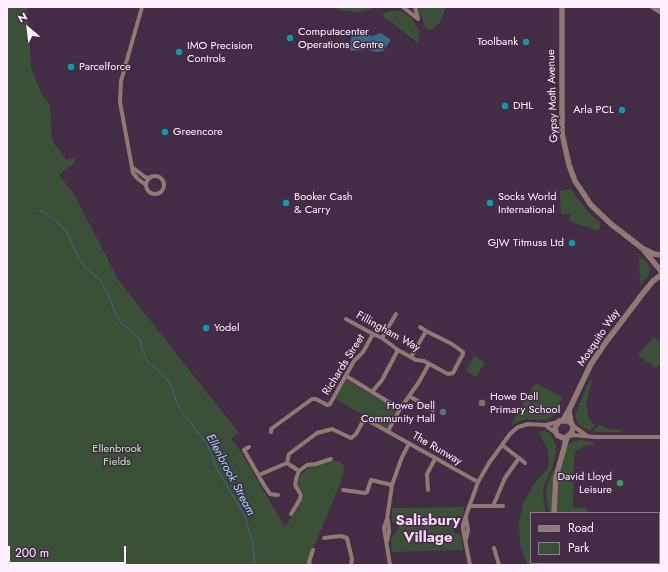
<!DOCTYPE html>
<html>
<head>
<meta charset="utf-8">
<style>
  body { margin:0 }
  #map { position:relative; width:668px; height:572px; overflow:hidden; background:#432d45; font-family:Jost,sans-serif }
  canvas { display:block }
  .frame { position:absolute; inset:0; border:8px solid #fdeffd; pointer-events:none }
  .legend { position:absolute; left:530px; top:512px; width:130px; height:52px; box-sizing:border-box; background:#432d45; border:1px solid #8d7b8f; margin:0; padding:5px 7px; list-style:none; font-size:12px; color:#fdeffd }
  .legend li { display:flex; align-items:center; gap:8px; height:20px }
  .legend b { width:20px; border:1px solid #8d7b8f }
  .north { position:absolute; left:8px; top:8px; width:40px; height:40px; -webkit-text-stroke:3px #432d45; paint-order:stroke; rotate:332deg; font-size:11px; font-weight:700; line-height:16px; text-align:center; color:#fdeffd }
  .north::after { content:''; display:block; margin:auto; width:14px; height:18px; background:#fdeffd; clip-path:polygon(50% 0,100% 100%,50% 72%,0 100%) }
  .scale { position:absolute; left:8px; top:546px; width:118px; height:18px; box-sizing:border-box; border:2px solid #fdeffd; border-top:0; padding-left:5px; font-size:12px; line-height:14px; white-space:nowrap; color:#fdeffd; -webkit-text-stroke:3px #432d45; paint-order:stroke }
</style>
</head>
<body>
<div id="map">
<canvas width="668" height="572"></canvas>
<div class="frame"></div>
<ul class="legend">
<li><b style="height:5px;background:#917973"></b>Road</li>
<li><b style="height:11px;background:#3c4f39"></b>Park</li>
</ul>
<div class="north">N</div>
<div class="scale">200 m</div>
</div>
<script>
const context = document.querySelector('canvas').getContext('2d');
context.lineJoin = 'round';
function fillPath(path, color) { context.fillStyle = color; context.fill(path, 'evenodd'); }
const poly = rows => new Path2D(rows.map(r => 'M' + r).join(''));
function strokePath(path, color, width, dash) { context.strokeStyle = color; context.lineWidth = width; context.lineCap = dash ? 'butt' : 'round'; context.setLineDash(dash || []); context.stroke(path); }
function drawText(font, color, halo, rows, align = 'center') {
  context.font = font + ' Jost,sans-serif'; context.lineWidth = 3; context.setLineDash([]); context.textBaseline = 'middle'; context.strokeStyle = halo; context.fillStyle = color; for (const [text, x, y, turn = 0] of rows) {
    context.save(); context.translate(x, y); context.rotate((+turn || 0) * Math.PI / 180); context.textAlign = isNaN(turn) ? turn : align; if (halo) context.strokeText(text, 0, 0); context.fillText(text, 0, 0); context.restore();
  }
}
fillPath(poly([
  [7,7,27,7,31,68,43,97,50,105,52,140,66,160,74,158,75,164,68,167,59,175,74,194,119,281,239,433,231,438,241,452,285,527,304,495,302,491,300,491,298,488,297,483,302,473,311,466,318,466,332,460,340,462,343,465,344,469,340,484,307,563,308,565,7,565],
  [337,7,376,7,365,11,358,12,337,10],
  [418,7,446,7,440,22,431,30,426,28,419,12],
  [392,11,402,11,412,19,419,31,418,43,382,15,386,12],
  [571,189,588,212,600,223,600,229,598,230,595,230,570,221,570,214,561,214,560,191],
  [639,257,646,261,650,269,648,277,640,286],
  [654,337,659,341,661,340,661,361,656,368,638,355],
  [474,356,485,362,476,377,466,371],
  [590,379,592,380,586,404,589,419,595,426,590,431,581,426,577,422,575,415],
  [346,380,397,409,386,429,336,399],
  [535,383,562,397,555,414,547,420,526,419,513,424,512,423],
  [599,424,608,429,623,430,621,432,593,432],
  [538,431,543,431,548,432,552,437,556,446,556,453,552,469,544,485,543,496,546,513,531,513,531,563,556,563,557,565,527,565,520,545,519,523,523,503,535,483,548,468,549,459,547,448],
  [580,440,593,442,594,445,586,445,576,451,574,458,573,507,586,508,589,513,557,513,560,472,568,444,574,441],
  [555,467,552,513,549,513,546,496,547,485],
  [464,507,462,519,456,524,454,530,455,533,461,535,463,550,392,552,391,538,399,529,397,525,392,522,392,508]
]), '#3c4f39');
fillPath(poly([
  [352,32,373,36,381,33,391,40,383,51,376,52,367,49,350,51]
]), '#376b86');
strokePath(poly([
  [39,211,44,212,56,221,67,232,78,257,86,269,99,278,108,294,114,310,120,322,140,339,142,349,148,363,158,370,169,382,180,410,192,424,208,446,217,469,245,516,252,541,255,565]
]), '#376b86', 1);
strokePath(poly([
  [142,7,121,81,120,102,133,173,138,179,146,185],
  [403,7,418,19],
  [415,7,418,18],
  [132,167,145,177,150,178],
  '146 185a9 9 0 1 1 18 0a9 9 0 1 1-18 0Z',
  [346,319,373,334,382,338,398,350,416,360,424,361,448,374,453,373,463,354,463,352,452,344,426,331,411,357],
  [420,327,426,331],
  [382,338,396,314],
  [346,376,400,409],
  [372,392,382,380,398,350],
  [409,396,433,410],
  [545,425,557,434],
  [573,426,586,435],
  [388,431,400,409,419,382,429,364],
  [271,432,271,429,312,399,316,399,327,405,330,404,354,361,363,352,373,334],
  [569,436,574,435,595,437,661,437],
  [249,447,244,450,264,485,270,494,278,495],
  [519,458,525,463],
  [287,463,299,471,307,465,316,464,331,459],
  [259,475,287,463,289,454,317,433,332,429,351,438,356,434,362,423,365,421,369,421,478,482],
  [343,490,365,493,367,492,371,480,392,485],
  [428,490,427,474,435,459],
  [469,506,493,506,505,478,519,458,502,445],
  [493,506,503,506],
  [291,514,300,499,301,495,295,485,297,476,299,471],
  [659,535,661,535],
  [324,538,341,536,347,538,352,559,351,565],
  [466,539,468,530,466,518],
  [387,541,389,532,388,520],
  [494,548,499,565],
  [647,563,647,565],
  [310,565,309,562,313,550],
  [390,565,384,528,387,519,392,485,402,457,409,444],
  [470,565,463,529,463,524,478,482,489,463,510,434,518,427,528,424,545,425,558,422]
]), '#917973', 4);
strokePath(poly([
  [562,7,562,133,569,165,575,181,591,205,611,224,642,248,661,271],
  [653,7,661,12],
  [644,249,654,254,661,255],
  [569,410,571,423,573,426,572,432,567,437,563,438,557,435,555,428,559,421,567,421,571,423],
  [563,420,569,410,591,364,606,342,644,292,653,281,661,275],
  [554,513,556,477,567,437],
  [559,563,560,565]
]), '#917973', 5.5);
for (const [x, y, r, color] of [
  [290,38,4,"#0f9aa8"],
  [526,42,4,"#0f9aa8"],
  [179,52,4,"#0f9aa8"],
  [71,67,4,"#0f9aa8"],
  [505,106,4,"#0f9aa8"],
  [622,110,4,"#0f9aa8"],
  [165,132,4,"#0f9aa8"],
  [286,203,4,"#0f9aa8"],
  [490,203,4,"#0f9aa8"],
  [572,243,4,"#0f9aa8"],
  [206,328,4,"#0f9aa8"],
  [482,403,4,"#8d6e63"],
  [443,412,4,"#5c6f8a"],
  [620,483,4,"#2e9e5b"]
]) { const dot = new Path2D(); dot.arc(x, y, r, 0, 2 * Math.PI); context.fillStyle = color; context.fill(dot); strokePath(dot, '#432d45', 1.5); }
drawText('11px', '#fdeffd', '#432d45', [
  ["Computacenter",298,32],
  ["Operations Centre",298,45],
  ["Toolbank",518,42,"right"],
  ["IMO Precision",187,46],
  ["Controls",187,59],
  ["Parcelforce",79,67],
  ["DHL",513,106],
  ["Arla PCL",614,110,"right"],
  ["Greencore",173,132],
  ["Booker Cash",294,197],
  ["& Carry",294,210],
  ["Socks World",498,197],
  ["International",498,210],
  ["GJW Titmuss Ltd",564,243,"right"],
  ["Yodel",214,328],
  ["Howe Dell",490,397],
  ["Primary School",490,410],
  ["Howe Dell",435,406,"right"],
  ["Community Hall",435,419,"right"],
  ["David Lloyd",612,477,"right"],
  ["Leisure",612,490,"right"]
], 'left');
drawText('11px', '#fdeffd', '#432d45', [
  ["Gypsy Moth Avenue",553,96,-92],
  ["Fillingham Way",388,332,29],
  ["Mosquito Way",599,338,-56],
  ["Richards Street",344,365,-58],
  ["The Runway",437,449,30]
]);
drawText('11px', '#b6ecae', '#432d45', [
  ["Ellenbrook",117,449],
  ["Fields",117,462]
]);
drawText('italic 12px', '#9cdcfe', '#432d45', [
  ["Ellenbrook Stream",230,475,62]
]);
drawText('bold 15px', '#f6d5fa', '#432d45', [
  ["Salisbury",428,521],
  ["Village",428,538]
]);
</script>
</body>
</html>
